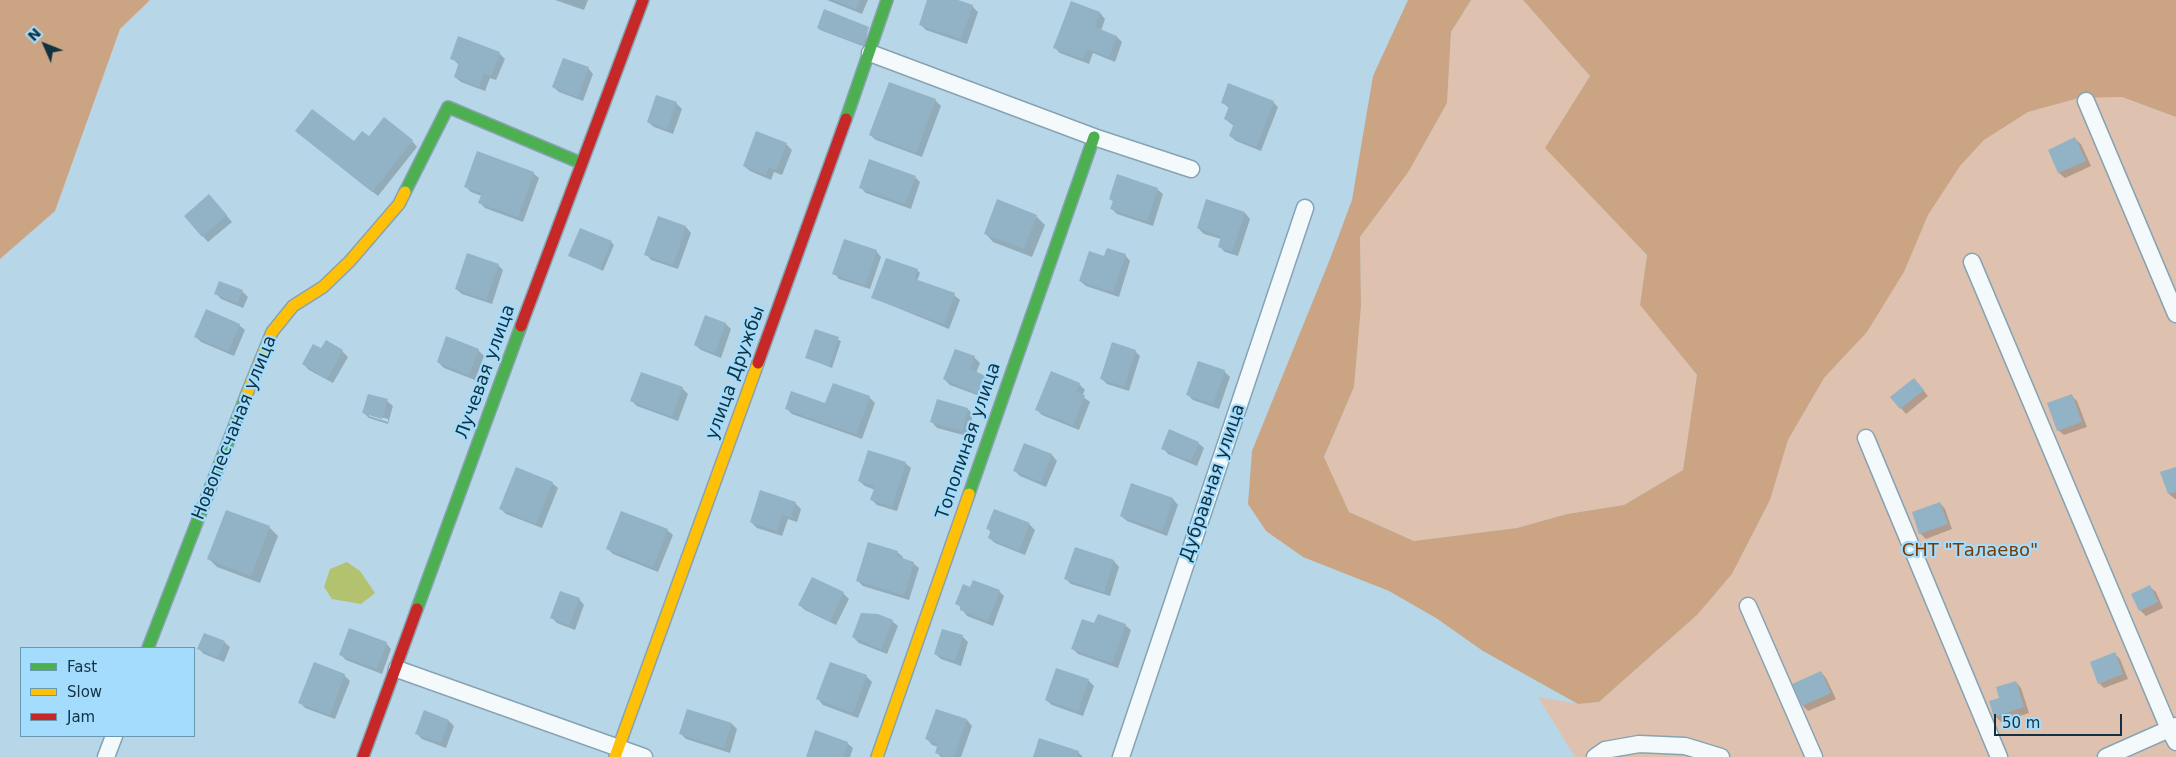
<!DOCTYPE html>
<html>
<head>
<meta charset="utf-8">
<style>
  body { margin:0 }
  #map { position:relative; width:2176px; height:757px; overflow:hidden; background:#b7d6e8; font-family:"DejaVu Sans",sans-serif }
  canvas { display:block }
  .legend { position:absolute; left:20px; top:647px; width:175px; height:90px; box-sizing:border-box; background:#a3dcfc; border:1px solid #6998b1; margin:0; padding:6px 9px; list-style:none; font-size:15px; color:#123141 }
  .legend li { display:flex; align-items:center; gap:10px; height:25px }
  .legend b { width:25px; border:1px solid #6998b1 }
  .north { position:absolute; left:20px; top:20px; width:50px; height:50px; -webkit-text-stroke:4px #a3dcfc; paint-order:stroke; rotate:314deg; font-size:14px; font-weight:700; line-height:20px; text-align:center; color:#123141 }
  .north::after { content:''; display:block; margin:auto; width:18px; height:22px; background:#123141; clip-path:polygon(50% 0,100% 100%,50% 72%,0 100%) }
  .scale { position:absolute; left:1994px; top:714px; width:128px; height:22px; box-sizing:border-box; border:2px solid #123141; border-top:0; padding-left:6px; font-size:15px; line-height:18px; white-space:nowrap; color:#123141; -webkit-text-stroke:4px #a3dcfc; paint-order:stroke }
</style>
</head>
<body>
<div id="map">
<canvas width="2176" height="757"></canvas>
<ul class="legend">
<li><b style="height:6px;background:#4caf50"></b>Fast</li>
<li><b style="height:6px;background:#ffc107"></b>Slow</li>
<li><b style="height:6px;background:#c62828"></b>Jam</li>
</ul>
<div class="north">N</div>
<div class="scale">50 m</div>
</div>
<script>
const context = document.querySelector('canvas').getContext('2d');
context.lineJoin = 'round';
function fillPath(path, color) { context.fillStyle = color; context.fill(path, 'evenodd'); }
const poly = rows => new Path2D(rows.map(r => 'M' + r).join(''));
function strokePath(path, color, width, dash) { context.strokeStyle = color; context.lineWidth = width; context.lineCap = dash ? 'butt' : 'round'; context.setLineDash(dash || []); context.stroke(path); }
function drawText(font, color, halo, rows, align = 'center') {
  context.font = font + ' "DejaVu Sans",sans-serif'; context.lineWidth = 4.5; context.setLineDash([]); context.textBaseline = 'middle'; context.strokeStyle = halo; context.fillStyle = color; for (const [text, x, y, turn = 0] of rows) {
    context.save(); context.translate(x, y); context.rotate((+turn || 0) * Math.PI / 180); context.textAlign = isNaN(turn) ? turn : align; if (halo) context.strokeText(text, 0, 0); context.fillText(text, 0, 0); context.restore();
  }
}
fillPath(poly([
  [1471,0,1523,0,1590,76,1546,148,1647,255,1640,305,1697,375,1683,470,1624,505,1567,514,1517,528,1414,541,1349,512,1324,458,1354,387,1361,306,1360,237,1409,171,1447,103,1451,32],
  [2122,97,2176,117,2176,757,1575,757,1538,697,1578,704,1599,702,1697,615,1732,574,1770,500,1788,440,1824,378,1867,332,1904,272,1928,215,1960,166,1984,140,2028,112,2079,98]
]), '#dec2af');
fillPath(poly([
  [0,0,150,0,120,29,55,211,0,259],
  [1408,0,1471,0,1451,32,1447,103,1409,171,1360,237,1361,306,1354,387,1324,457,1349,512,1414,541,1517,528,1567,514,1624,505,1683,470,1697,375,1640,305,1647,255,1545,148,1590,76,1523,0,2176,0,2176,117,2122,97,2079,98,2028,112,1984,140,1960,166,1928,215,1904,272,1867,332,1824,378,1788,440,1770,500,1732,574,1697,615,1599,702,1578,704,1483,651,1436,618,1389,591,1303,557,1266,531,1248,504,1252,451,1330,259,1352,200,1373,76]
]), '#cba484');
fillPath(poly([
  [347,562,360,571,375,593,361,604,332,599,324,587,330,569]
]), '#b2c26f');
fillPath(poly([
  [555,0,588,0,584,10],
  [827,0,868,0,862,14],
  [928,0,954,0,972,6,978,12,967,44,926,30,920,24],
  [1072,3,1100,13,1105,19,1101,31,1117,37,1122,42,1115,62,1093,53,1089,64,1060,53,1055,48],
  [818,28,868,28,865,47,820,30],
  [499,53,505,59,496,80,490,78,485,91,461,82,455,77,459,65,452,58],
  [588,68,593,74,583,101,559,92,553,87],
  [935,100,941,106,922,157,876,140,870,135],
  [1222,102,1273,102,1278,107,1261,151,1236,141,1230,136,1234,126,1225,119,1230,109],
  [676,103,682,109,673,134,654,127,648,122],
  [302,136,354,143,369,138,412,141,417,147,378,196],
  [2075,139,2081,144,2091,166,2065,178,2059,173,2049,151],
  [786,144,792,150,782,175,774,172,771,180,750,171,744,166],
  [533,173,539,178,523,222,485,208,480,203,482,196,471,192,466,187],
  [915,177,920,182,911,209,866,193,860,187],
  [1157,189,1163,194,1153,226,1117,214,1112,209,1114,202,1110,199],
  [1207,201,1245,213,1250,219,1238,256,1225,252,1219,246,1221,239,1204,234,1198,228],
  [215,202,232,222,208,242,185,216],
  [1036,216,1045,225,1032,257,993,242,985,233],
  [658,218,686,227,691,233,678,269,651,260,646,254],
  [611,242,614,245,603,271,570,255],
  [876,251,881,257,870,289,839,279,834,273],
  [1125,255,1130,261,1119,297,1086,286,1080,281,1105,258],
  [498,265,503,270,492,304,462,294,456,289],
  [917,270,920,273,917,281,954,295,960,300,949,329,873,298],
  [242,291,248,297,243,308,221,299,216,293],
  [706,316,726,324,731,329,721,358,701,350,695,345],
  [239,325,245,330,234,356,201,342,196,337],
  [816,331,841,341,832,368,807,358],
  [326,342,342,351,348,357,333,383,309,370,303,364,322,350],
  [478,350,484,356,475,380,444,368,438,362],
  [1135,351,1140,356,1129,391,1107,384,1101,378],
  [974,357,980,363,976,373,986,377,991,382,985,398,950,385,944,379],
  [1224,371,1230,377,1219,409,1193,400,1188,395],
  [1079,384,1085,390,1082,396,1090,402,1079,430,1042,415,1037,410],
  [1919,385,1928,396,1906,414,1892,397],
  [682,388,688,394,678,421,637,406,632,401],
  [2071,395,2077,401,2087,427,2064,435,2058,430],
  [869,397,875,403,862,439,792,414,786,408],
  [387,401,393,406,388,424,369,418,364,413],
  [369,414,388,419,388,422,369,416],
  [968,409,973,415,967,436,937,428,932,422],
  [1198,443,1204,448,1197,466,1168,454,1163,448],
  [1025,444,1052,455,1057,461,1046,487,1020,476,1014,470],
  [905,463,911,468,897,511,877,505,872,500,875,490,865,486,859,481],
  [2176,468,2176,499,2175,499,2169,494],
  [552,483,558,488,542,528,506,514,501,509],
  [1132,485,1173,499,1178,505,1167,536,1127,521,1121,516],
  [795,503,801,509,797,522,788,519,782,536,757,528,751,522],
  [1940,503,1945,509,1952,529,1926,539,1920,533],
  [1029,524,1035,530,1025,555,995,543,989,538,991,532,987,528],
  [269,527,278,536,260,583,217,567,209,559],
  [667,530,673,535,658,572,613,554,608,549],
  [897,552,903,557,902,559,913,563,919,568,909,600,863,586,858,581],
  [1114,561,1119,567,1110,596,1071,584,1066,579],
  [2150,587,2156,592,2163,608,2146,616,2140,610],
  [971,588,999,591,1004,596,993,626,967,616,957,603],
  [843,593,849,599,836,625,805,610,799,605],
  [579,599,584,605,575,630,557,623,551,617],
  [892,621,898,626,887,654,859,643,853,637],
  [1095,625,1125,625,1131,630,1118,668,1078,654,1073,649],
  [943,630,963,637,968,642,961,666,941,659,935,654],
  [224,642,230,647,224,662,204,654,199,649],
  [386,643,391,649,382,674,346,660,341,655],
  [2115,654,2120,659,2128,679,2104,688,2099,683],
  [314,664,345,676,350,681,335,719,305,708,300,702],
  [1821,672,1826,678,1836,699,1808,711,1803,706],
  [866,676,872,682,858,718,823,705,818,699],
  [1088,680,1094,686,1083,716,1052,705,1046,700],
  [2016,682,2021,688,2029,713,2001,722,1995,716,2001,699],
  [937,710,967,720,972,726,961,757,941,757,936,752,938,747,932,745,927,739],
  [449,721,454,726,446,748,422,739,417,734],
  [732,724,737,729,730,753,686,739,680,733],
  [847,743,853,748,850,757,807,757],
  [1078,752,1083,757,1034,757]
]), '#0003');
fillPath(poly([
  [834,0,860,0,856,9],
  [927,0,958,0,973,5,961,39,919,25],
  [1071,1,1100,12,1095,27,1117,36,1109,57,1087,49,1083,59,1053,48],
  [824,9,869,27,863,45,817,28],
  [458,36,500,52,491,76,484,73,479,87,454,77,459,62,450,59],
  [563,58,589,67,578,97,552,87],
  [889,82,936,99,916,153,869,135],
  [1228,83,1274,101,1256,147,1229,136,1234,123,1224,119,1229,106,1221,103],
  [656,95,677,102,667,129,647,122],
  [312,109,354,141,362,131,369,136,384,117,413,140,372,192,295,131],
  [756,131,787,143,776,170,769,167,766,175,743,166],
  [2075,137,2086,161,2058,173,2048,150],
  [477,151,534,172,518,217,478,203,482,193,464,187],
  [869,159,916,176,905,204,859,188],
  [1117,174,1158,188,1147,221,1110,209,1113,201,1109,199],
  [209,194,227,215,202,237,184,216],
  [997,199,1037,215,1024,249,984,234],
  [1206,199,1245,212,1232,252,1218,247,1221,236,1197,228],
  [658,216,686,226,673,265,644,255],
  [580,228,612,241,600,269,568,256],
  [844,239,877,250,865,285,832,274],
  [1107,248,1126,254,1113,292,1079,281,1089,251,1104,256],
  [467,253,499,264,486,300,455,289],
  [886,258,918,269,915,279,955,293,944,324,871,298],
  [219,281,243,290,238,303,214,294],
  [206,309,240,324,228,351,194,337],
  [705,315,726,323,715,353,694,345],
  [815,329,839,337,829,366,805,358],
  [446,336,479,349,469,375,437,362],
  [326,340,343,350,327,379,302,364,313,344,321,348],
  [1112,342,1136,350,1124,386,1100,379],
  [955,349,975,356,970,369,986,376,979,394,943,379],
  [1198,361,1225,370,1213,404,1186,395],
  [1051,371,1080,383,1076,392,1085,395,1073,425,1035,410],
  [641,372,683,387,672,417,630,401],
  [1914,378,1924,390,1900,409,1890,397],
  [833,383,870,396,856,434,785,409,791,391,825,403],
  [368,394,388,399,382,419,362,413],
  [2072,394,2082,422,2057,431,2047,403],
  [937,399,968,408,962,431,930,422],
  [1169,429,1199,442,1191,461,1161,449],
  [1024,443,1052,454,1041,482,1013,471],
  [868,450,906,462,892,507,870,500,875,486,858,481],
  [516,467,553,482,536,524,499,509],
  [2176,467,2176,492,2168,494,2160,472],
  [1131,483,1173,498,1162,531,1120,516],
  [760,490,796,502,791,517,782,514,777,531,750,522],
  [1940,502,1948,524,1919,534,1912,512],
  [994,509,1030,523,1019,551,988,538,991,530,986,529],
  [226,510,270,526,251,576,207,559],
  [621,511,668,529,653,567,606,549],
  [868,542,898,551,896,556,914,562,904,595,856,581],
  [1075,547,1114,560,1104,592,1064,579],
  [812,577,844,592,830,621,798,605],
  [973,580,1000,590,988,621,960,610,960,606,955,604,963,584,970,587],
  [2150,585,2158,602,2139,611,2131,594],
  [560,591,580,598,569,625,550,618],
  [861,613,878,614,893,620,881,649,852,637],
  [1098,614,1126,624,1112,663,1071,649,1082,619,1094,623],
  [349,628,387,642,377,669,339,655],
  [942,629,963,635,955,661,934,654],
  [204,633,225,641,218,657,197,649],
  [2115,652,2123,674,2098,684,2090,662],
  [314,662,345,674,330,715,298,703],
  [830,662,867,675,853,713,816,699],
  [1056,668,1089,679,1078,711,1045,700],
  [1821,671,1831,693,1802,706,1792,684],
  [2016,681,2024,707,1994,717,1989,701,1999,698,1996,687],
  [687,709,732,723,724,748,679,734],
  [936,709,967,719,954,757,947,757,935,753,938,744,925,739],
  [424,710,449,720,441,743,415,734],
  [815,730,848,742,843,757,806,757],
  [1039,738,1079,751,1077,757,1033,757]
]), '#92b3c5');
const street = poly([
  [870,53,1094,137,1191,169],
  [2086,101,2176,314],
  [1972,262,2169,729,2176,742],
  [1866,438,1999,757],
  [1748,606,1814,757],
  [397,669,644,757],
  [106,757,114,736],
  [1121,757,1305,208],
  [1595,757,1605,750,1639,744,1685,746,1721,757],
  [2106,757,2176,726]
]);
const fast = poly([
  [846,119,887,0],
  [405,192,448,107,581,163],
  [969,494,1094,137],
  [417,609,521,326],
  [148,648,246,396]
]);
const slow = poly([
  [246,396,272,332,293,306,323,287,350,261,399,204,405,192],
  [615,757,758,363],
  [877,757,969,494]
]);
const jam = poly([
  [521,326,643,0],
  [758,363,846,119],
  [363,757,417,609]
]);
strokePath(street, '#87a3b2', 19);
strokePath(fast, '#87a3b2', 14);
strokePath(slow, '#87a3b2', 14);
strokePath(jam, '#87a3b2', 14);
strokePath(street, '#f4f9fc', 16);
strokePath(fast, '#4caf50', 11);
strokePath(slow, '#ffc107', 11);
strokePath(jam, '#c62828', 11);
drawText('18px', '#123141', '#a3dcfc', [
  ["Лучевая улица",486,372,-70],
  ["улица Дружбы",736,373,-70],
  ["Новопесчаная улица",235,428,-68],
  ["Тополиная улица",969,441,-71],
  ["Дубравная улица",1213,483,-71]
]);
drawText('18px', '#793a01', '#a3dcfc', [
  ["СНТ \"Талаево\"",1970,551]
]);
</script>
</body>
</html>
